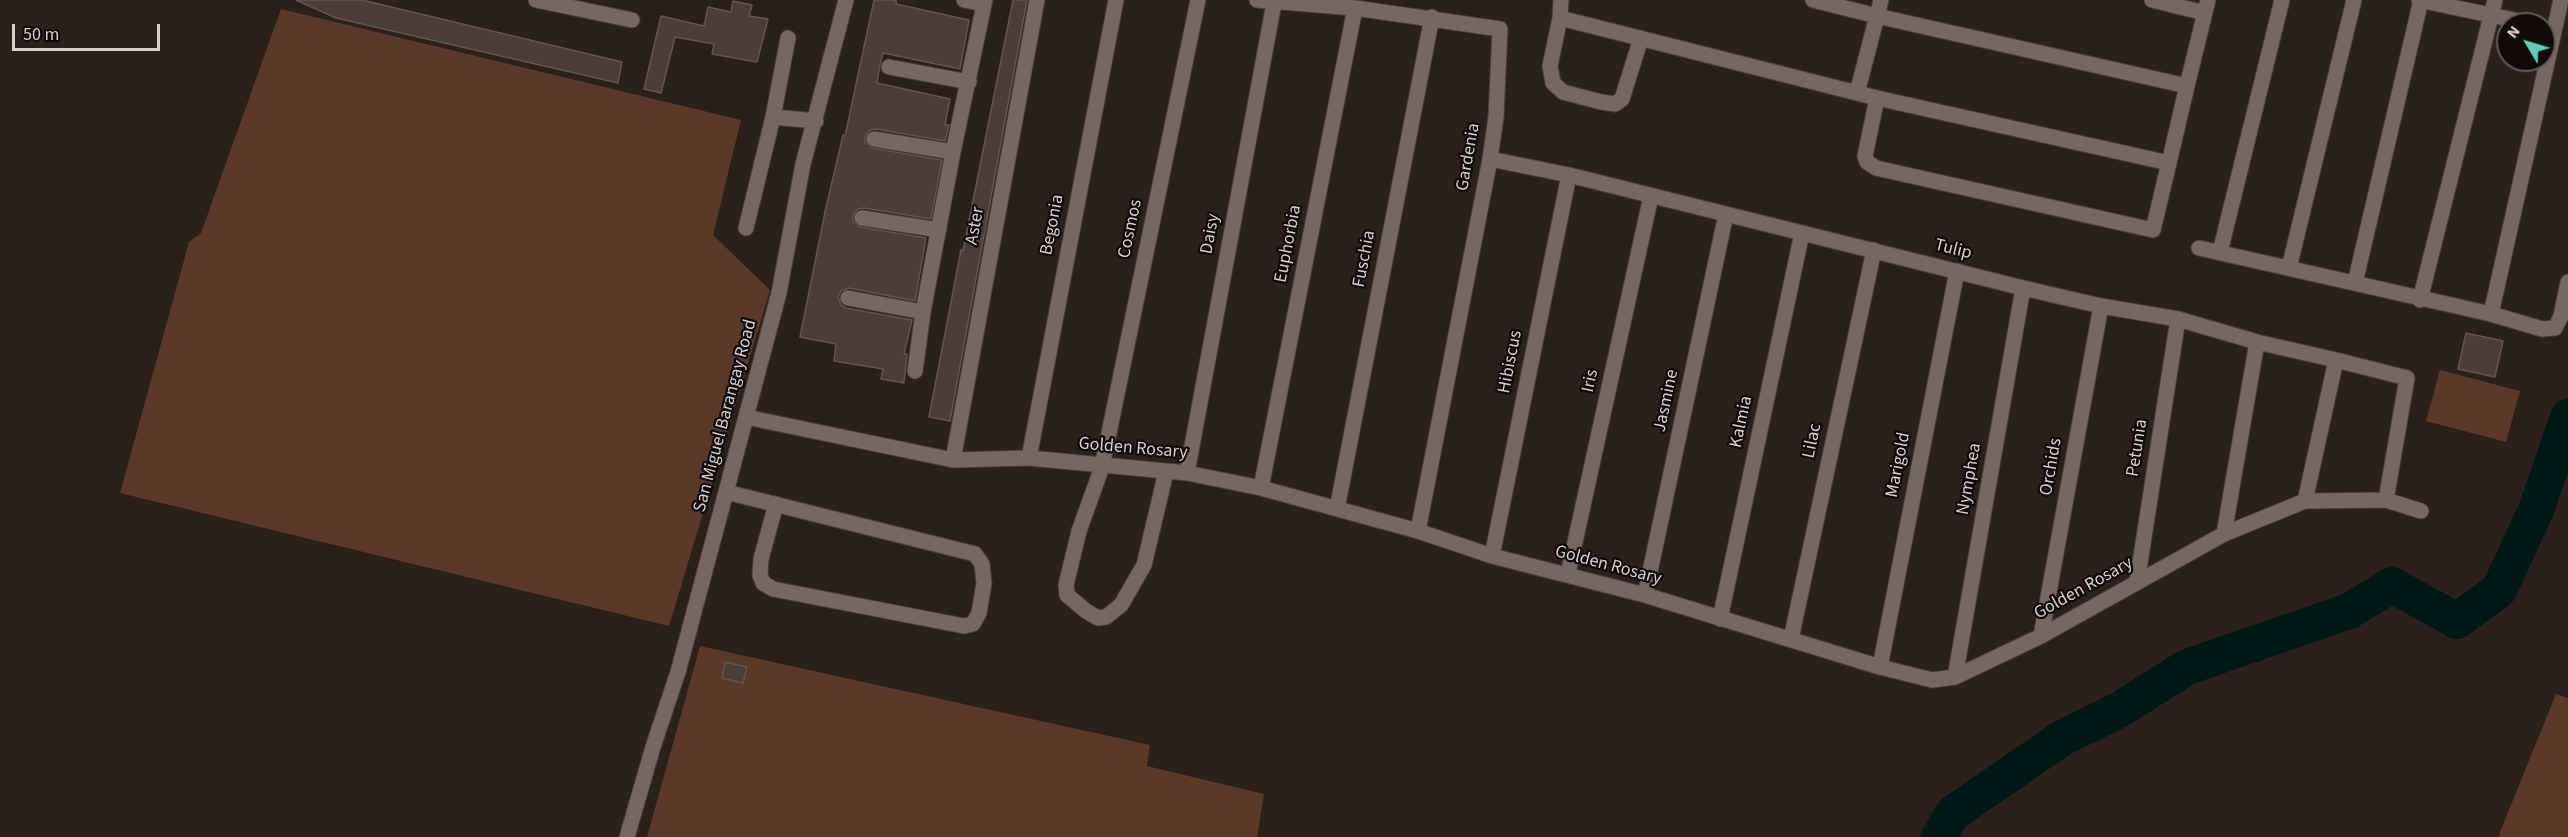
<!DOCTYPE html>
<html>
<head>
<meta charset="utf-8">
<style>
  body { margin:0 }
  #map { position:relative; width:2568px; height:837px; overflow:hidden; background:#2c201a; font-family:"Source Sans 3",sans-serif }
  canvas { display:block }
  .north { position:absolute; left:2496px; top:12px; width:60px; height:60px; box-sizing:border-box; background:#100b08; border:2px solid #605a56; border-radius:50%; rotate:308deg; font-size:16px; font-weight:700; line-height:24px; text-align:center; color:#d8d0cc }
  .north::after { content:''; display:block; margin:auto; width:21px; height:27px; background:#5cceba; clip-path:polygon(50% 0,100% 100%,50% 72%,0 100%) }
  .scale { position:absolute; left:12px; top:24px; width:148px; height:27px; box-sizing:border-box; border:3px solid #d8d0cc; border-top:0; padding-left:8px; font-size:18px; line-height:21px; white-space:nowrap; color:#d8d0cc; -webkit-text-stroke:4px #100b08; paint-order:stroke }
</style>
</head>
<body>
<div id="map">
<canvas width="2568" height="837"></canvas>
<div class="north">N</div>
<div class="scale">50 m</div>
</div>
<script>
const context = document.querySelector('canvas').getContext('2d');
context.lineJoin = 'round';
function fillPath(path, color) { context.fillStyle = color; context.fill(path, 'evenodd'); }
const poly = rows => new Path2D(rows.map(r => 'M' + r).join(''));
function strokePath(path, color, width, dash) { context.strokeStyle = color; context.lineWidth = width; context.lineCap = dash ? 'butt' : 'round'; context.setLineDash(dash || []); context.stroke(path); }
function drawText(font, color, halo, rows, align = 'center') {
  context.font = font + ' "Source Sans 3",sans-serif'; context.lineWidth = 4.5; context.setLineDash([]); context.textBaseline = 'middle'; context.strokeStyle = halo; context.fillStyle = color; for (const [text, x, y, turn = 0] of rows) {
    context.save(); context.translate(x, y); context.rotate((+turn || 0) * Math.PI / 180); context.textAlign = isNaN(turn) ? turn : align; if (halo) context.strokeText(text, 0, 0); context.fillText(text, 0, 0); context.restore();
  }
}
fillPath(poly([
  [281,9,741,120,713,235,770,290,669,626,120,493,189,242,201,233],
  [2440,370,2520,391,2506,442,2426,421],
  [700,646,1150,745,1147,766,1264,794,1257,837,647,837],
  [2556,694,2568,698,2568,837,2498,837]
]), '#5a3928');
strokePath(poly([
  [1939,837,1952,814,2062,738,2119,710,2187,667,2349,611,2392,585,2457,621,2499,590,2536,510,2568,417]
]), '#001914', 36);
const building = poly([
  [296,0,362,0,622,62,618,83,336,18,296,0],
  [874,0,896,0,896,4,969,20,960,69,883,53,880,65,877,83,950,99,945,125,949,125,945,141,876,129,870,130,865,137,865,143,872,148,942,160,931,219,864,208,858,209,853,216,853,222,860,227,926,238,915,301,849,288,841,291,838,297,841,305,846,308,912,320,904,354,907,354,904,383,881,379,883,369,834,361,836,344,800,337,825,212,843,135,845,136,874,0],
  [1013,0,1027,0,950,421,929,417,961,250,963,251,1013,0],
  [733,1,752,5,749,16,768,19,757,62,712,54,714,44,675,37,661,93,644,89,661,16,704,26,708,7,731,12,733,1],
  [2466,333,2503,341,2495,377,2458,369,2466,333],
  [725,662,747,667,743,683,722,678,725,662]
]);
fillPath(building, '#4b3d37');
strokePath(building, '#62544e', 1.5);
const minor = poly([
  [536,0,632,20],
  [964,0,984,4],
  [1257,0,1355,8,1500,29,1496,117,1490,159,1418,531],
  [1561,0,1560,18,1877,98],
  [1813,0,1877,16,1857,93],
  [1881,0,1877,16,2187,86],
  [2152,0,2205,13],
  [2419,0,2533,24],
  [1560,18,1550,66,1553,83,1563,92,1601,102,1615,104,1622,99,1641,38],
  [788,38,773,117,816,121],
  [889,67,969,82],
  [874,139,953,152],
  [1490,159,1569,175,2023,288,2101,306,2178,319,2257,342,2336,360,2407,378,2386,500],
  [2169,163,1877,98,1865,156,1867,162,1876,168,2153,230,2169,163,2187,86,2208,0],
  [862,218,939,230],
  [746,228,773,117],
  [2199,248,2491,314,2542,329,2555,328,2561,316,2568,282],
  [2220,252,2282,0],
  [2289,268,2354,0],
  [2355,283,2421,0],
  [848,298,923,312],
  [2420,300,2495,0],
  [2491,314,2561,0],
  [915,371,923,312,953,152,985,0],
  [746,417,953,460,1029,458,1187,473,1261,488,1418,531,1492,556,1645,595,1880,667,1932,680,1955,677,2041,636,2224,534,2305,501,2386,500,2421,511],
  [1029,458,1116,0],
  [953,460,1037,0],
  [1166,472,1144,565,1121,605,1106,617,1098,618,1086,611,1067,595,1066,585,1079,531,1102,467,1198,0],
  [1187,473,1274,3],
  [1261,488,1355,8],
  [726,492,975,554,982,564,984,583,979,613,973,624,964,626,773,589,763,583,760,575,761,559,776,504],
  [2305,501,2336,360],
  [1337,509,1432,17],
  [2224,534,2257,342],
  [1492,556,1569,175],
  [1568,574,1651,196],
  [2137,582,2178,319],
  [1645,595,1726,214],
  [1720,619,1802,233],
  [2041,636,2101,306],
  [1791,639,1874,250],
  [1880,667,1957,271],
  [1955,677,2023,288],
  [627,837,653,747,678,672,779,293,803,164,846,0]
]);
strokePath(minor, '#473d39', 17);
strokePath(minor, '#766760', 15);
drawText('18px', '#d8d0cc', '#100b08', [
  ["Gardenia",1469,157,-80],
  ["Begonia",1053,225,-79],
  ["Aster",976,226,-80],
  ["Cosmos",1131,229,-78],
  ["Daisy",1211,234,-80],
  ["Euphorbia",1289,244,-79],
  ["Tulip",1953,250,14],
  ["Fuschia",1365,259,-79],
  ["Hibiscus",1511,362,-79],
  ["Iris",1591,381,-78],
  ["Jasmine",1667,401,-78],
  ["San Miguel Barangay Road",726,416,-75],
  ["Kalmia",1742,422,-78],
  ["Lilac",1813,441,-78],
  ["Petunia",2138,448,-81],
  ["Golden Rosary",1133,449,5],
  ["Marigold",1899,465,-79],
  ["Orchids",2052,467,-80],
  ["Nymphea",1970,479,-80],
  ["Golden Rosary",1608,566,15],
  ["Golden Rosary",2084,589,-29]
]);
</script>
</body>
</html>
